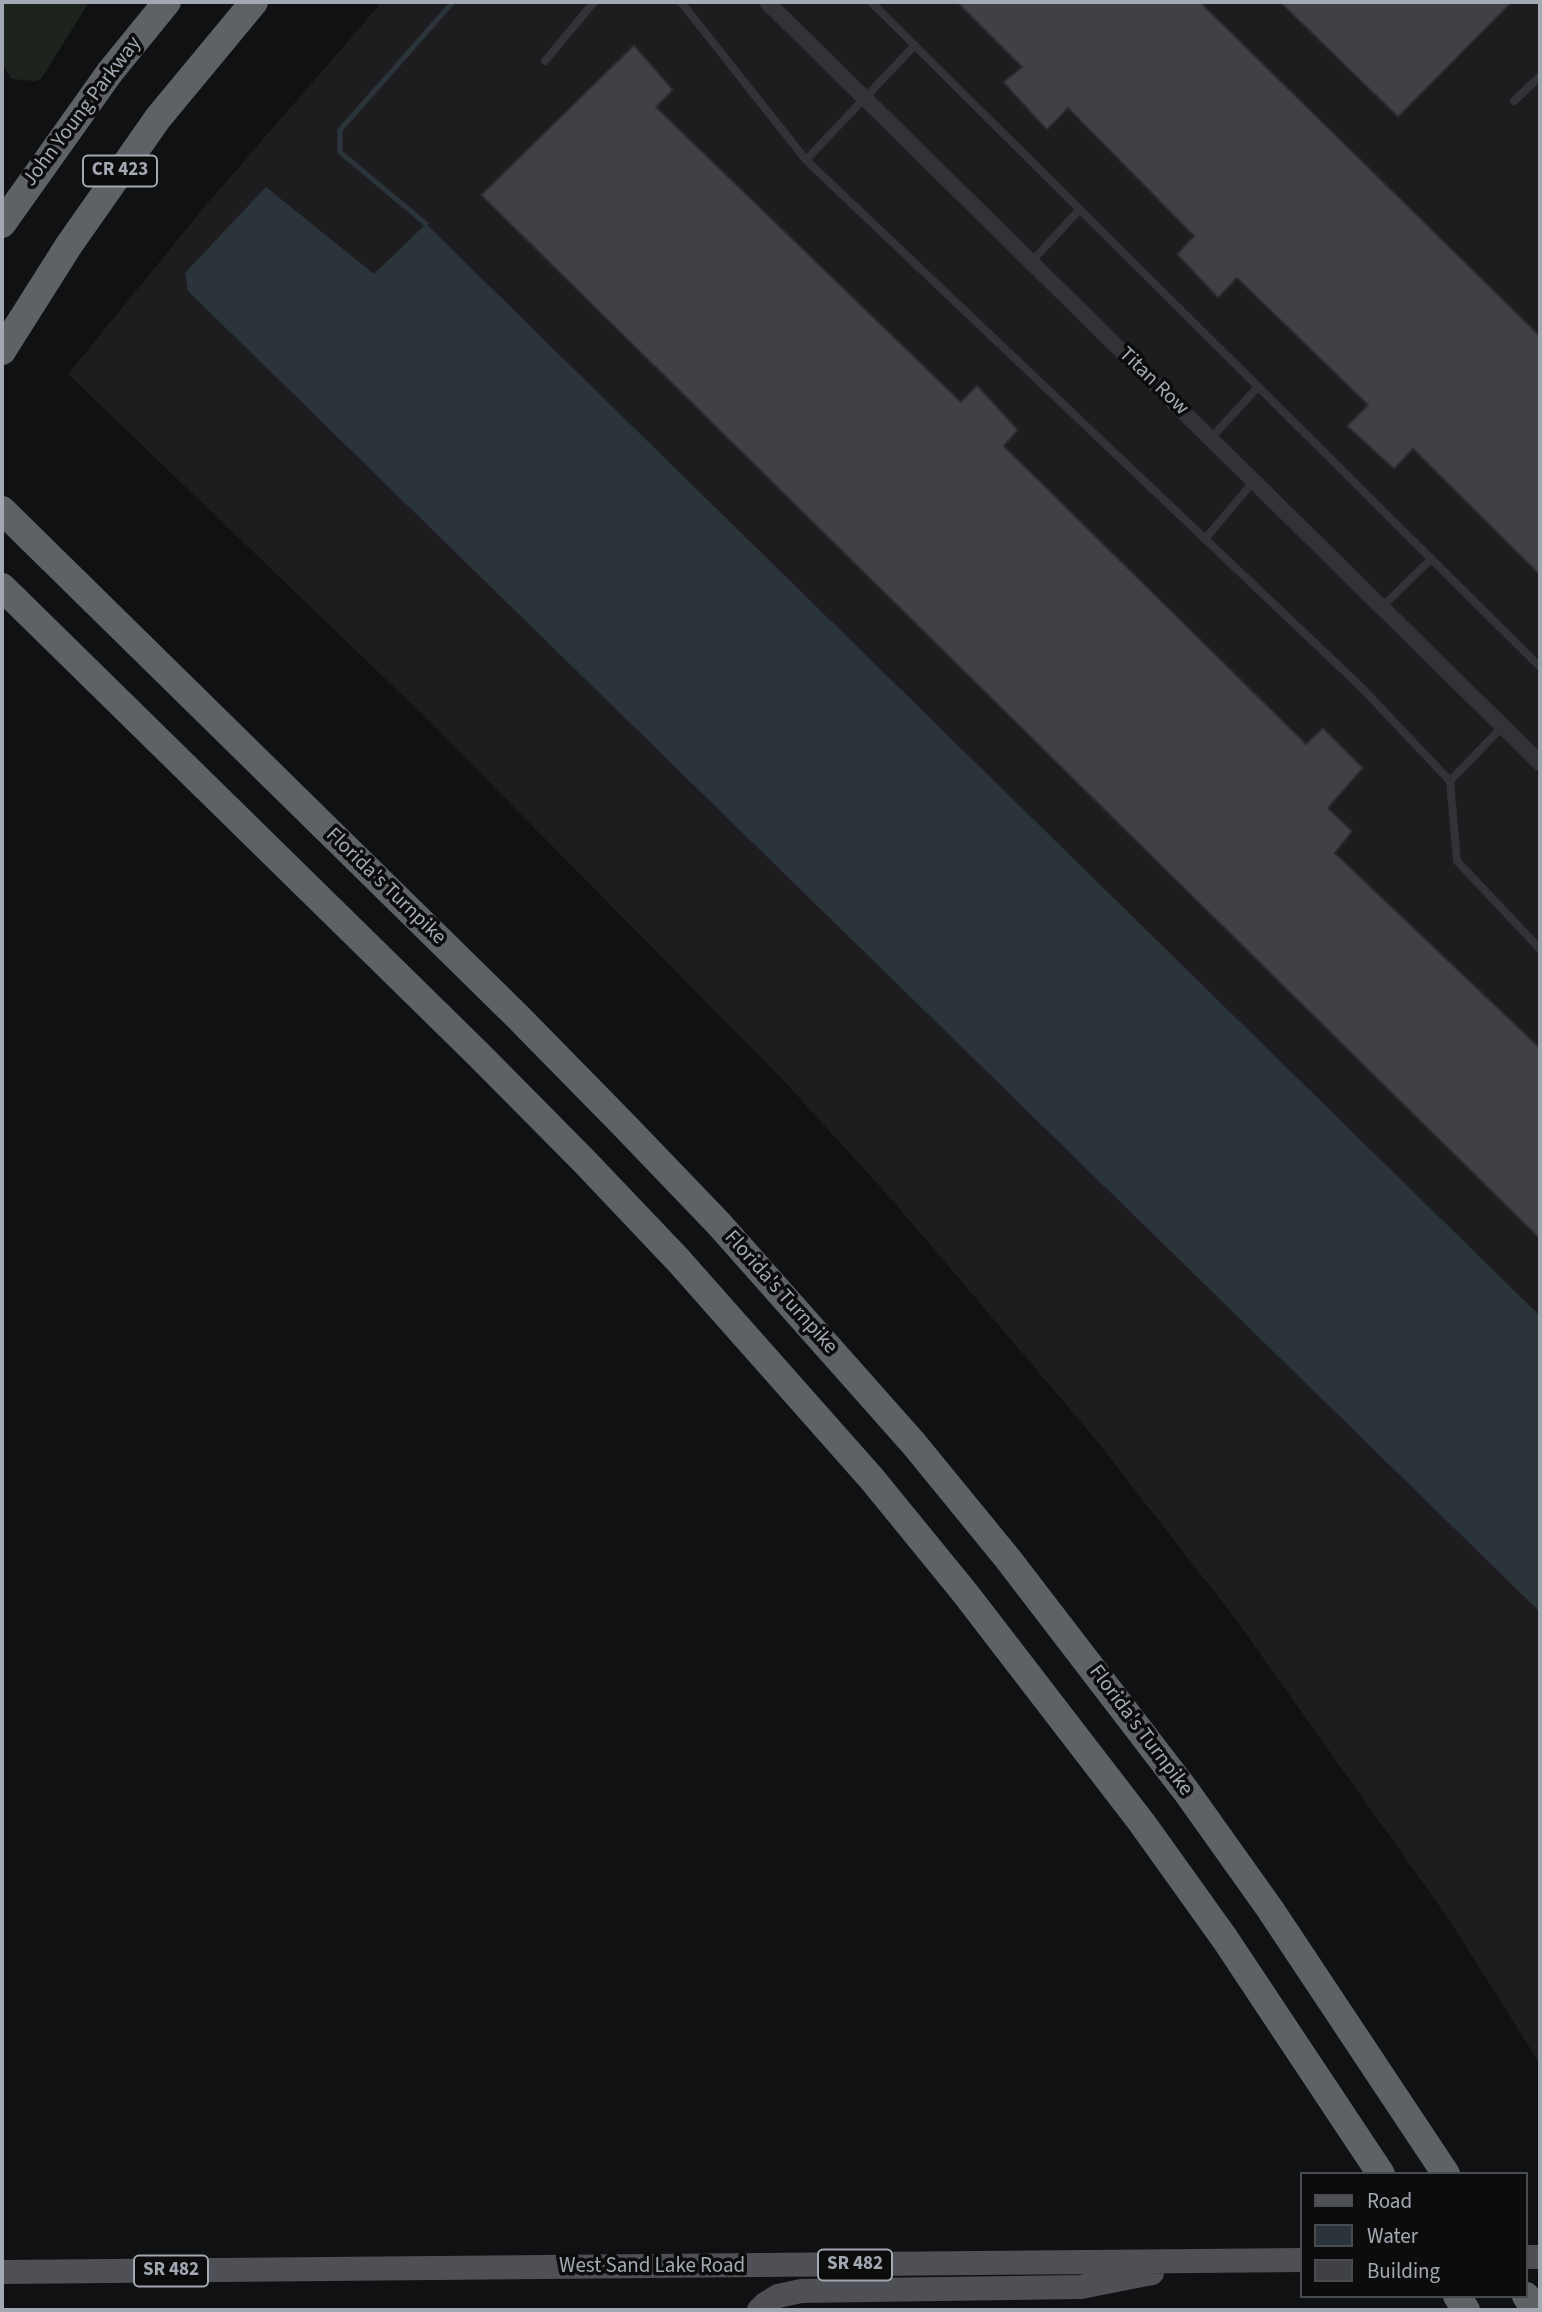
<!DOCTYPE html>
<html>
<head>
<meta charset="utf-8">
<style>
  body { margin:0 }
  #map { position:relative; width:1542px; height:2312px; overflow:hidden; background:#101112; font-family:"Source Sans 3",sans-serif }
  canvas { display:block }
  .frame { position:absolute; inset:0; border:4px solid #a2a9b2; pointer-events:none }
  .legend { position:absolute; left:1300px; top:2172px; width:228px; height:126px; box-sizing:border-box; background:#0c0c0d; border:2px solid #484b4f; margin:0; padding:9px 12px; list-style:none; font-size:21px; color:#a2a9b2 }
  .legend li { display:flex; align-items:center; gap:14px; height:35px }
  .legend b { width:35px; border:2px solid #484b4f }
</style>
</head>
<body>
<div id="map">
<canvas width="1542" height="2312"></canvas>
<div class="frame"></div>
<ul class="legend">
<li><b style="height:9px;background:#4e5055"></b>Road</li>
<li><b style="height:19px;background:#2b343a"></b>Water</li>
<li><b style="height:19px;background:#404145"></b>Building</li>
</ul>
</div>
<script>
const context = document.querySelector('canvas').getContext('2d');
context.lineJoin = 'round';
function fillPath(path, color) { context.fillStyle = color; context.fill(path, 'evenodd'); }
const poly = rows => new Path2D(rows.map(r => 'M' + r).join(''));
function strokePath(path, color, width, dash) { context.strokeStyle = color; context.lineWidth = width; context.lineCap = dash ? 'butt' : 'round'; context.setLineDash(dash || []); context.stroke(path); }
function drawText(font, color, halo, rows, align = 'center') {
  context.font = font + ' "Source Sans 3",sans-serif'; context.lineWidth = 7; context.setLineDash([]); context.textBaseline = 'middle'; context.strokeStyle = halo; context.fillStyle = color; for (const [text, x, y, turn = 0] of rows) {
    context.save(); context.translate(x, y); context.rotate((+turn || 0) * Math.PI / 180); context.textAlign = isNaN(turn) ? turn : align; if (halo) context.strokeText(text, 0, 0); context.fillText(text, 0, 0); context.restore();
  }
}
fillPath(poly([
  [382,2,1540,2,1540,2064,1450,1921,1234,1617,1092,1435,893,1201,782,1079,423,715,68,374,206,205]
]), '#1d1d1f');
fillPath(poly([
  [2,2,89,2,41,79,34,81,12,79,2,64]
]), '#1d241d');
fillPath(poly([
  [266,187,374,274,426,224,1540,1316,1540,1612,188,291,185,273]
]), '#2b343a');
strokePath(poly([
  [426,224,340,152,340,130,453,2]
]), '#2b343a', 5);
const building = poly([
  [957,2,1200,2,1540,336,1540,575,1413,449,1394,469,1347,426,1368,405,1237,278,1218,298,1177,254,1194,236,1068,108,1047,130,1003,82,1022,67,957,2],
  [1280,2,1512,2,1398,117,1280,2],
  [634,45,673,90,656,107,961,402,977,385,1018,430,1004,446,1306,744,1323,728,1363,768,1328,808,1352,831,1335,853,1540,1048,1540,1239,481,195,634,45]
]);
fillPath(building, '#404145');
strokePath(building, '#2b2b2e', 2);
strokePath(poly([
  [681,2,806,160,1361,687,1450,781,1503,726],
  [871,2,1540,667],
  [545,61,594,2],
  [1514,101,1540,76],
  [806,160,915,45],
  [1031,262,1080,209],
  [1210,439,1258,387],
  [1205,539,1254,481],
  [1382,607,1431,559],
  [1450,781,1457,861,1540,949]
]), '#323337', 8);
strokePath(poly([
  [767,2,1540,763]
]), '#323337', 16);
strokePath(poly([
  [1526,2257,1540,2257],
  [2,2272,1302,2260],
  [759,2310,765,2304,778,2296,801,2291,1081,2287,1152,2273]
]), '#4e5055', 24);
strokePath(poly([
  [2,224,110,72,167,2],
  [2,351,69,245,158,118,254,2],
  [2,510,517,1016,623,1124,719,1224,914,1444,1008,1559,1186,1791,1270,1909,1446,2174],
  [2,587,479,1055,584,1161,679,1261,872,1479,965,1593,1142,1823,1225,1939,1381,2174],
  [1457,2296,1466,2310],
  [1526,2296,1535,2310]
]), '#5e6267', 28);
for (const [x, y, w] of [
  [120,171,74],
  [855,2265,74],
  [171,2271,74]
]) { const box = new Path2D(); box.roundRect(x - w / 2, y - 15.5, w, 31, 5); context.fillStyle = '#0c0c0d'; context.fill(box); strokePath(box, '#a2a9b2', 2); }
drawText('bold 19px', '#a2a9b2', null, [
  ["CR 423",120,171],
  ["SR 482",855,2265],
  ["SR 482",171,2271]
]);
drawText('21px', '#a2a9b2', '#0c0c0d', [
  ["John Young Parkway",83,112,-53],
  ["Titan Row",1153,382,44],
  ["Florida's Turnpike",385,887,44],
  ["Florida's Turnpike",780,1293,48],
  ["Florida's Turnpike",1140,1731,53],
  ["West Sand Lake Road",652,2267]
]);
</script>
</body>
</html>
